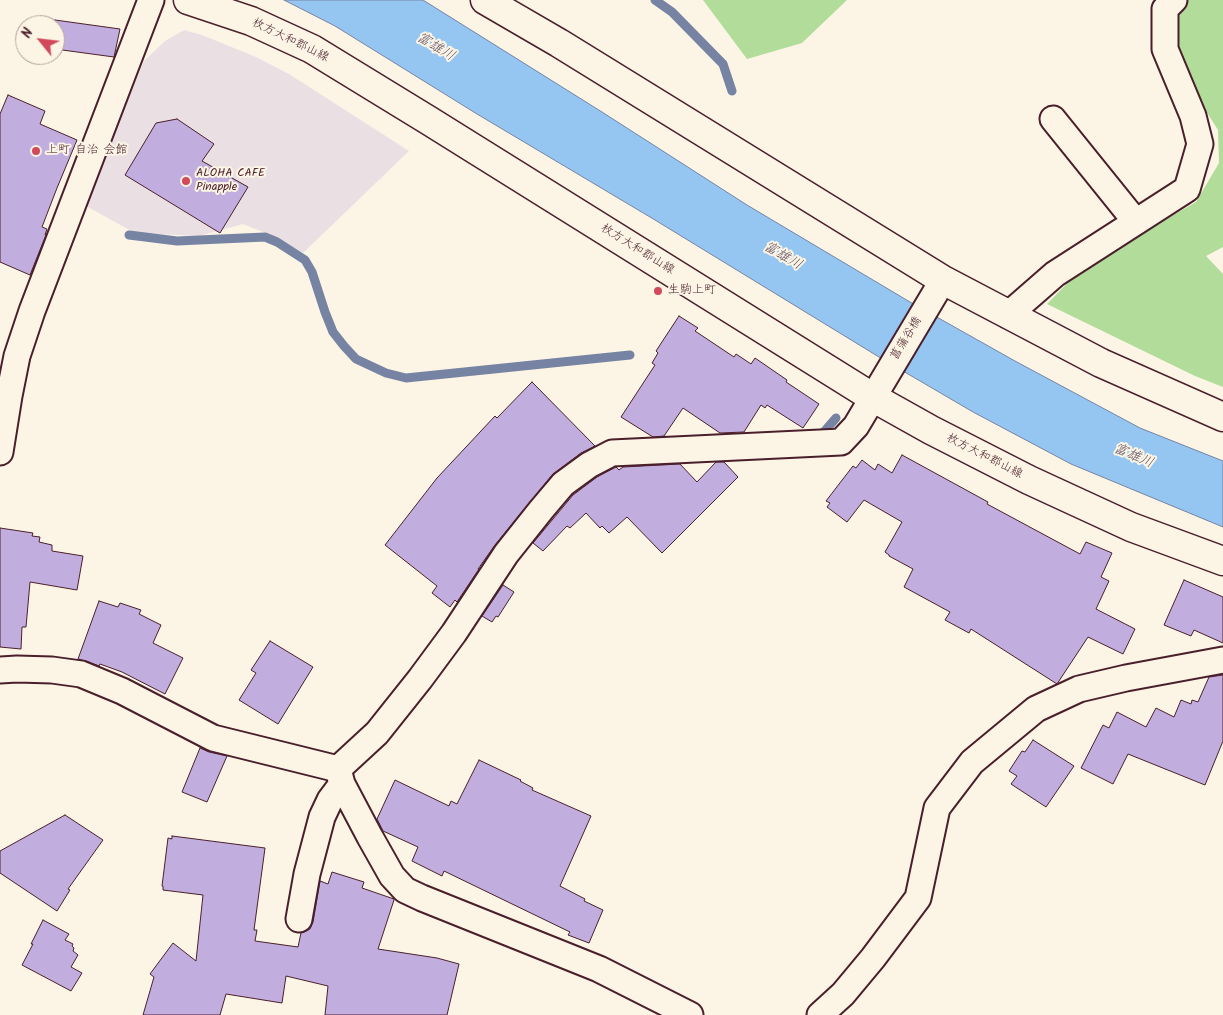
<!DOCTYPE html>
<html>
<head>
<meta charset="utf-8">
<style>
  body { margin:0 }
  #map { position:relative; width:1223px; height:1015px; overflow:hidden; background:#fcf5e5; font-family:Kalam,sans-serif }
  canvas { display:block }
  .north { position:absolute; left:15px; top:15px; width:50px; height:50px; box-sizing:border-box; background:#fcf5e5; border:1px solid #b59f9b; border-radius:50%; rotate:299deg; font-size:14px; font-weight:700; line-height:20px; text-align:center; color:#4a1f2b }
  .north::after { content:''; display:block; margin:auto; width:18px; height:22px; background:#d1495b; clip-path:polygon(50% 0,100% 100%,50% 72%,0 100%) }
</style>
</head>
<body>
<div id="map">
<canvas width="1223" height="1015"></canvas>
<div class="north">N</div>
</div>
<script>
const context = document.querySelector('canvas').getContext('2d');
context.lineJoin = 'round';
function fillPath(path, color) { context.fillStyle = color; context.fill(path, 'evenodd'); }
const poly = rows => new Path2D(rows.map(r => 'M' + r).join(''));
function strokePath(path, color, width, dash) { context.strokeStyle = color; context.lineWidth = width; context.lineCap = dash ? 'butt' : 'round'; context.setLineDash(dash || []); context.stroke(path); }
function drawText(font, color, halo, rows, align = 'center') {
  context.font = font + ' Kalam,"Klee One",sans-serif'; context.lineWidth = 4; context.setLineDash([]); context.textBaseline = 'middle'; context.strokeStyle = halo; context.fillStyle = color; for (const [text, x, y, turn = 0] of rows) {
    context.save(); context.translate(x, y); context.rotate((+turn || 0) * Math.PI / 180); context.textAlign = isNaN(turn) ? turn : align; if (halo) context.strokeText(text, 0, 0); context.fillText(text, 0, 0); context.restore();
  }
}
fillPath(poly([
  [184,30,202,35,256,57,289,74,409,151,303,253,278,238,243,224,199,236,135,233,84,205,144,61,165,41]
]), '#eae0e3');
fillPath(poly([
  [703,0,847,0,802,43,747,59],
  [1187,0,1223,0,1223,247,1206,256,1223,274,1223,387,1195,376,1047,304,1082,268,1196,202,1219,163,1218,130,1183,75,1173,25]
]), '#b1dc9a');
const water = poly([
  [284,0,423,0,602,112,747,205,910,302,1015,361,1140,428,1223,461,1223,527,1071,464,973,412,879,357,655,220,477,114,335,26,284,0]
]);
fillPath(water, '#94c6f1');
strokePath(water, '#7683a2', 1);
strokePath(poly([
  [655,0,672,12,723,64,732,91],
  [129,235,177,241,265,237,277,242,305,260,312,272,325,312,333,332,344,346,356,359,386,373,406,378,630,355],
  [816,434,823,433,836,418]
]), '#7683a2', 9);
const building = poly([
  [55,20,120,29,114,57,55,49,55,20],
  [8,95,45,111,40,124,77,140,57,188,42,227,47,229,45,235,46,235,30,275,0,262,0,114,8,95],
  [177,119,214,144,202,161,248,187,220,233,125,175,156,123,177,119],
  [679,316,698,328,695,331,734,357,736,354,751,364,755,358,787,380,786,382,819,404,803,428,767,405,765,408,761,405,744,432,720,433,683,408,664,436,653,437,621,417,655,365,652,363,658,353,656,351,679,316],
  [532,382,595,446,581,453,552,475,495,545,478,569,479,569,457,602,455,600,450,607,432,593,437,586,385,545,437,478,495,416,497,418,532,382],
  [902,455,988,502,987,504,1080,554,1086,542,1112,553,1101,577,1109,581,1096,609,1135,629,1123,654,1088,637,1057,684,971,629,969,633,945,620,950,612,904,587,913,569,889,556,889,555,885,552,902,522,864,500,847,522,827,507,830,503,826,501,853,466,856,468,862,460,875,470,878,464,892,473,902,455],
  [716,462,724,462,738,477,662,553,627,517,609,533,602,526,600,528,586,513,570,528,567,526,543,551,533,543,573,495,597,477,616,467,619,470,623,467,680,464,697,482,716,462],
  [0,528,33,533,32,536,40,537,39,542,52,545,52,551,83,556,77,590,30,582,26,627,22,627,21,649,0,647,0,528],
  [1184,580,1223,597,1223,643,1194,630,1191,636,1164,625,1184,580],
  [503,585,514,592,498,617,496,616,492,622,482,616,503,585],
  [99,601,118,607,120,603,141,610,139,614,161,625,153,643,183,658,165,694,122,672,100,664,99,666,86,661,78,659,99,601],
  [270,641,313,667,278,724,239,700,256,673,251,670,270,641],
  [1223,675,1223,741,1205,785,1128,754,1113,784,1081,768,1103,725,1109,728,1117,712,1146,727,1156,708,1174,717,1181,700,1191,704,1192,700,1198,702,1209,677,1223,675],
  [1033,740,1074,766,1046,807,1011,784,1017,776,1009,771,1022,751,1025,752,1033,740],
  [200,748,209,752,227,756,207,802,182,792,200,748],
  [479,760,521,780,520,781,533,788,532,790,591,816,560,886,585,899,584,901,603,910,589,943,568,935,570,932,444,871,442,876,412,861,418,847,383,831,377,819,395,780,449,806,451,801,457,804,479,760],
  [65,815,103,840,68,889,70,890,57,911,0,873,0,851,65,815],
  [172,836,265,848,254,930,257,930,255,941,298,947,301,933,304,932,310,929,313,922,320,881,328,884,332,872,364,882,362,888,394,899,394,900,378,949,437,958,459,964,447,1015,325,1015,328,986,286,976,282,1003,226,994,220,1015,143,1015,154,977,150,974,173,943,196,961,203,895,163,890,163,886,162,886,168,838,172,839,172,836],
  [43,920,69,934,65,940,73,944,72,946,74,948,73,951,78,955,71,967,82,973,71,991,22,965,33,944,31,944,43,920]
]);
fillPath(building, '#c1aede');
strokePath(building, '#4a1f2b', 1);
const minor = poly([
  [1053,119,1136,222],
  [1008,315,1055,274,1187,189,1200,144,1193,116,1165,49,1165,9,1174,0],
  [0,452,9,396,17,356,32,311,151,0],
  [0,670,17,669,52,670,81,674,122,691,213,738,338,769,377,733,420,679,454,633,506,554,541,510,563,484,589,465,612,453,841,442,856,426,943,280],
  [338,769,342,784,370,837,392,876,405,890,422,898,599,969,690,1015],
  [299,919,307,874,322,817,330,800,342,784],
  [820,1015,843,994,873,958,918,898,937,808,972,762,1036,709,1079,689,1126,678,1223,660]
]);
const primary = poly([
  [188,0,251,21,312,49,428,120,872,397,931,430,1029,480,1131,527,1223,561],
  [485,0,559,43,943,280,1101,363,1223,417]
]);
strokePath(minor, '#4a1f2b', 29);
strokePath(primary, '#4a1f2b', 31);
strokePath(minor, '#fcf5e5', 25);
strokePath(primary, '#fcf5e5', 28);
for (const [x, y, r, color] of [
  [36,151,5,"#d1495b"],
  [186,181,5,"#d1495b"],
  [658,291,5,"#d1495b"]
]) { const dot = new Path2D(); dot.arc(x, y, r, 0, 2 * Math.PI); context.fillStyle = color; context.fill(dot); strokePath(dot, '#fcf5e5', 2); }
drawText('12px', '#4a1f2b', '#fcf5e5', [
  ["枚方大和郡山線",290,41,26],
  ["枚方大和郡山線",637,250,32],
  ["菖蒲谷橋",907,339,-59],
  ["枚方大和郡山線",984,457,27]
]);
drawText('12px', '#4a1f2b', '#fcf5e5', [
  ["上町 自治 会館",46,151],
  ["ALOHA CAFE",196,174],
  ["Pinapple",196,188],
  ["生駒上町",668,291]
], 'left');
drawText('italic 14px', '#605166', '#fcf5e5', [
  ["富雄川",435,48,31],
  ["富雄川",782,257,30],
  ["富雄川",1133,457,23]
]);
</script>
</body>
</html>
